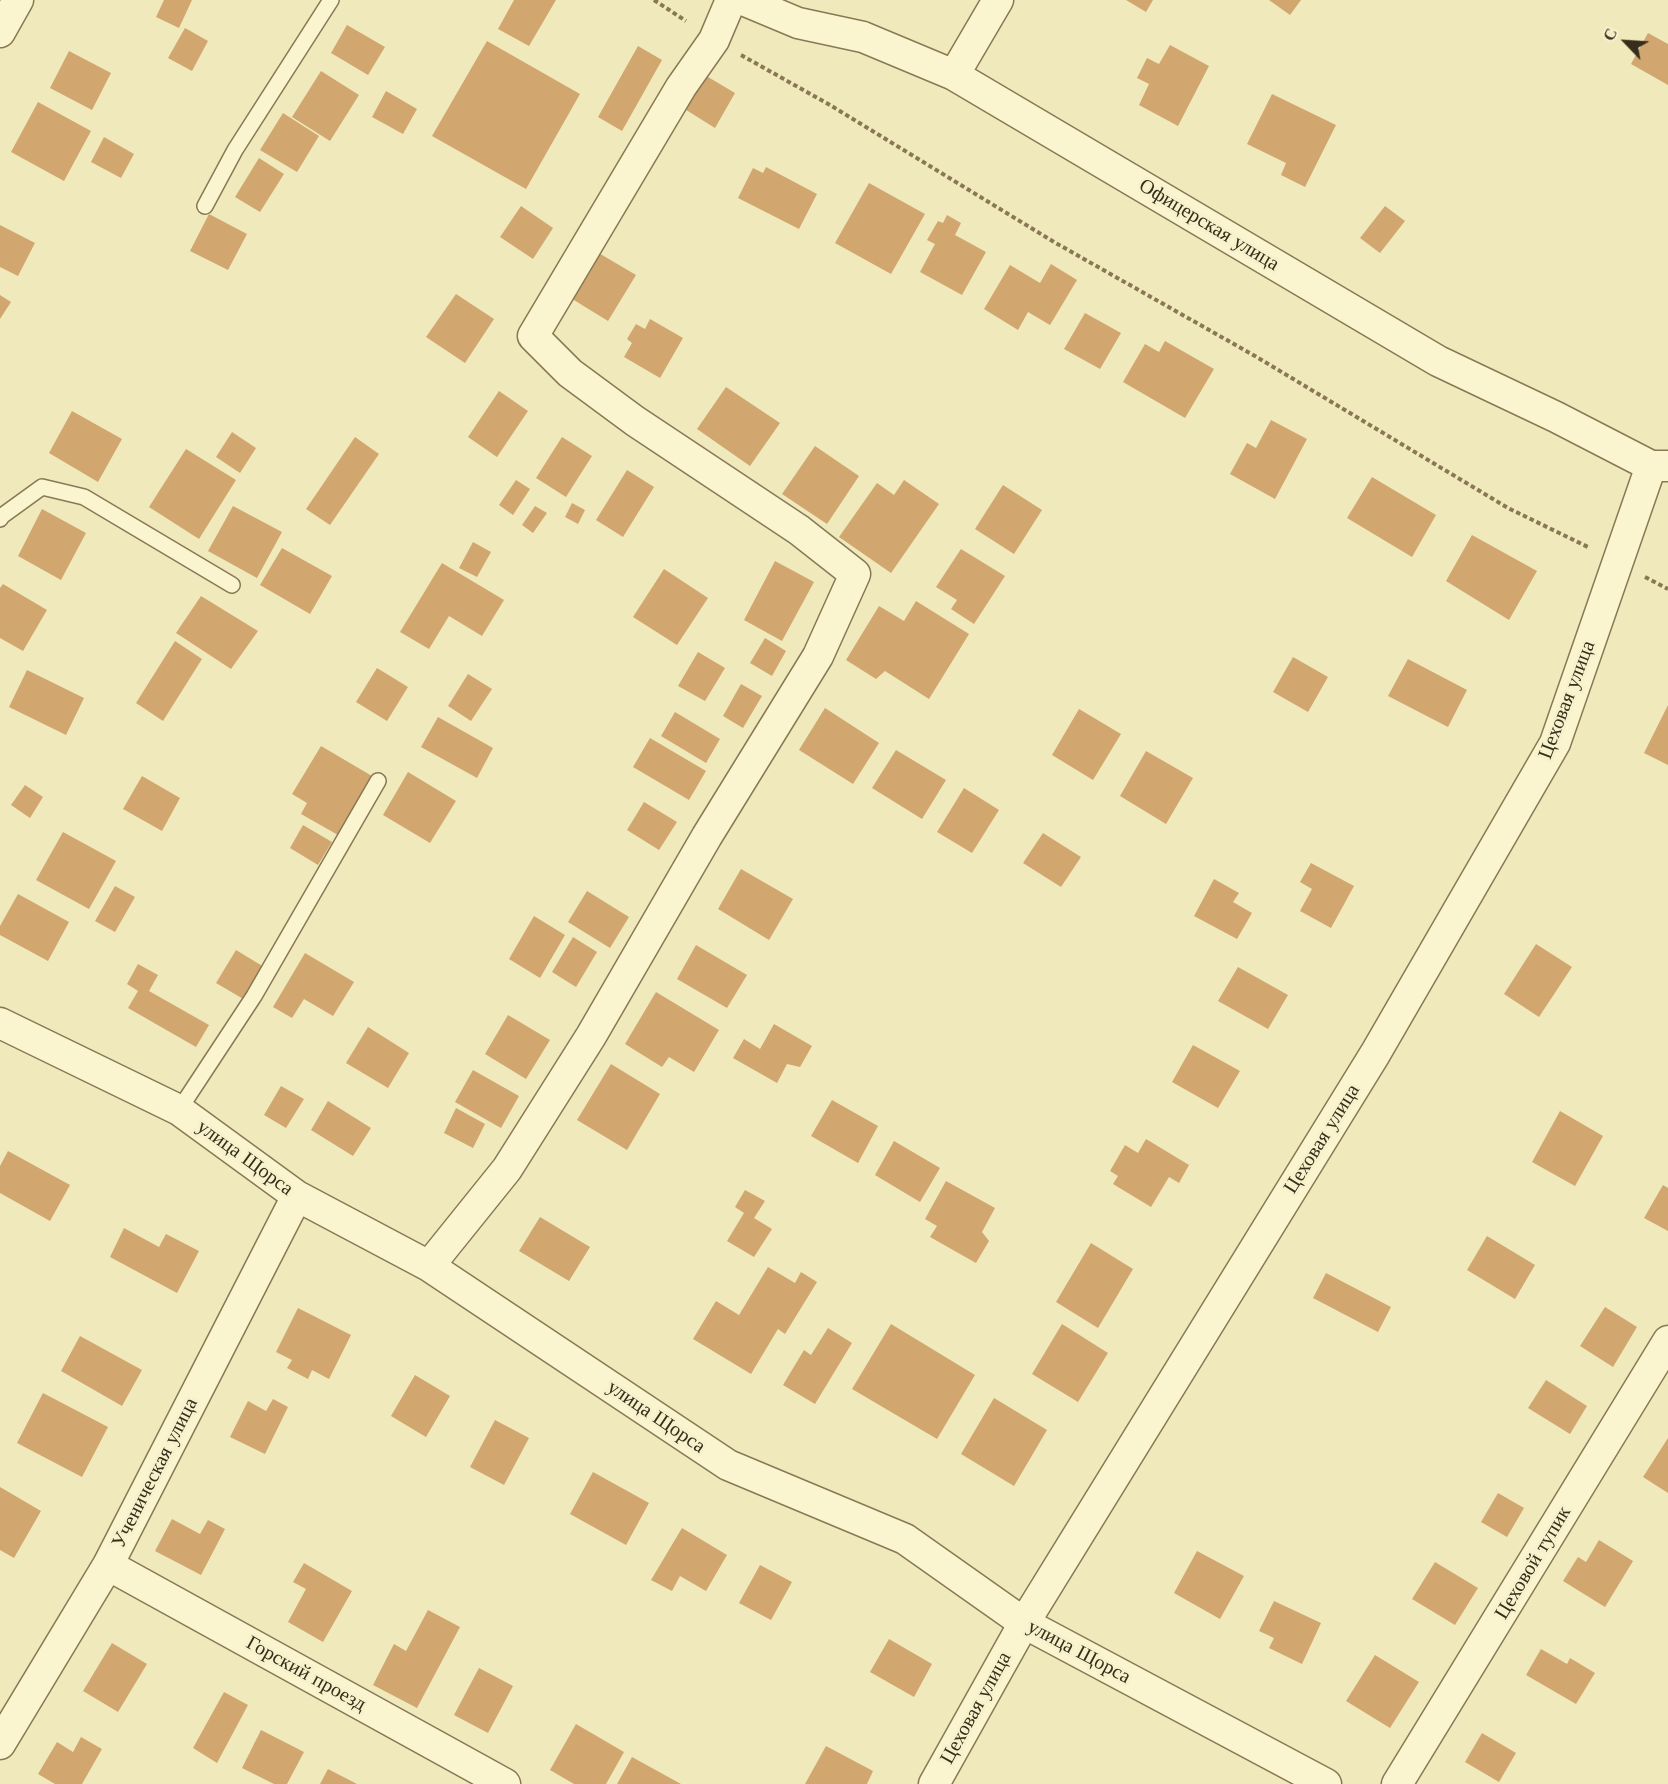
<!DOCTYPE html>
<html>
<head>
<meta charset="utf-8">
<style>
  body { margin:0 }
  #map { position:relative; width:1668px; height:1784px; overflow:hidden; background:#f0e9bc; font-family:"Libre Baskerville",serif }
  canvas { display:block }
  .north { position:absolute; left:1596px; top:12px; width:60px; height:60px; -webkit-text-stroke:4px #f7f2cc; paint-order:stroke; rotate:295deg; font-size:16px; font-weight:700; line-height:24px; text-align:center; color:#372d1a }
  .north::after { content:''; display:block; margin:auto; width:21px; height:27px; background:#372d1a; clip-path:polygon(50% 0,100% 100%,50% 72%,0 100%) }
</style>
</head>
<body>
<div id="map">
<canvas width="1668" height="1784"></canvas>
<div class="north">С</div>
</div>
<script>
const context = document.querySelector('canvas').getContext('2d');
context.lineJoin = 'round';
function fillPath(path, color) { context.fillStyle = color; context.fill(path, 'evenodd'); }
const poly = rows => new Path2D(rows.map(r => 'M' + r).join(''));
function strokePath(path, color, width, dash) { context.strokeStyle = color; context.lineWidth = width; context.lineCap = dash ? 'butt' : 'round'; context.setLineDash(dash || []); context.stroke(path); }
function drawText(font, color, halo, rows, align = 'center') {
  context.font = font + ' "Libre Baskerville",serif'; context.lineWidth = 6; context.setLineDash([]); context.textBaseline = 'middle'; context.strokeStyle = halo; context.fillStyle = color; for (const [text, x, y, turn = 0] of rows) {
    context.save(); context.translate(x, y); context.rotate((+turn || 0) * Math.PI / 180); context.textAlign = isNaN(turn) ? turn : align; if (halo) context.strokeText(text, 0, 0); context.fillText(text, 0, 0); context.restore();
  }
}
fillPath(poly([
  [164,0,192,0,179,28,156,17],
  [514,0,556,0,529,46,498,29],
  [1126,0,1153,0,1146,12],
  [1269,0,1301,0,1290,15],
  [347,25,385,47,368,75,331,53],
  [185,28,208,41,192,71,168,58],
  [1648,33,1668,44,1668,85,1631,64],
  [487,41,580,94,526,189,432,136],
  [1170,45,1209,66,1178,126,1139,105,1149,84,1137,78,1147,58,1159,64],
  [638,46,662,60,622,131,598,117],
  [69,51,111,73,92,110,50,88],
  [321,71,359,95,330,141,292,117],
  [703,74,735,93,715,128,683,108],
  [386,91,417,109,403,134,372,117],
  [1272,94,1336,125,1305,187,1281,175,1286,163,1247,144],
  [38,102,91,131,64,181,11,152],
  [283,113,319,136,297,172,260,150],
  [104,137,134,154,121,178,91,162],
  [259,158,284,174,260,212,235,197],
  [766,167,817,194,799,229,738,198,753,168,763,173],
  [869,183,925,214,891,274,835,243],
  [521,206,553,228,533,259,500,237],
  [1385,206,1405,221,1380,253,1360,238],
  [209,214,247,234,228,270,190,251],
  [947,215,961,223,955,235,986,252,962,295,920,272,935,244,927,240,938,221,943,223],
  [0,225,35,243,18,276,0,267],
  [597,252,636,275,608,321,569,297],
  [1051,264,1077,280,1050,325,1028,312,1018,330,984,309,1010,265,1040,283],
  [456,294,494,319,465,363,426,337],
  [0,295,11,302,0,319],
  [1085,313,1121,333,1100,369,1064,349],
  [650,319,683,338,660,378,624,357,632,343,627,339,636,324,645,329],
  [1165,341,1214,369,1185,418,1123,382,1145,344,1159,352],
  [726,387,780,423,750,466,697,429],
  [499,391,528,411,497,457,468,437],
  [72,411,122,439,98,482,49,453],
  [1271,420,1307,439,1275,499,1230,474,1247,443,1256,448],
  [232,432,256,448,240,473,216,457],
  [355,437,379,454,330,525,306,509],
  [562,437,592,456,566,497,536,478],
  [815,446,859,476,827,524,782,494],
  [186,449,236,480,199,539,149,507],
  [627,470,654,487,623,537,596,520],
  [1372,477,1436,515,1412,557,1347,518],
  [516,480,530,489,513,515,499,505],
  [904,480,939,504,891,573,839,537,877,483,894,495],
  [1003,485,1042,510,1014,554,975,529],
  [572,503,585,510,578,524,565,517],
  [233,506,282,532,257,578,208,551],
  [535,506,547,513,533,533,522,525],
  [42,509,86,533,61,580,18,556],
  [1472,535,1537,571,1509,620,1446,581],
  [473,542,491,552,477,577,459,568],
  [282,548,332,576,310,614,260,585],
  [961,549,1005,576,974,624,951,609,957,600,936,587],
  [775,561,814,582,782,641,744,620],
  [442,563,504,600,482,636,449,616,429,649,400,632],
  [664,569,708,598,677,645,633,617],
  [3,584,47,610,23,651,0,638,0,588],
  [201,596,258,631,231,669,176,633],
  [916,601,969,634,929,699,885,671,876,679,846,660,879,606,904,621],
  [765,638,786,651,772,676,750,663],
  [175,641,202,659,163,721,136,703],
  [698,652,725,668,705,701,678,686],
  [1293,657,1328,677,1308,712,1273,692],
  [1408,659,1467,690,1448,727,1388,696],
  [377,668,408,687,387,721,356,702],
  [27,670,84,698,66,735,9,707],
  [468,674,492,689,471,721,448,706],
  [741,684,762,696,743,728,723,716],
  [1668,705,1668,765,1644,753],
  [825,708,879,743,853,784,799,750],
  [1079,709,1121,734,1093,780,1052,755],
  [675,712,720,739,706,763,661,736],
  [438,717,493,748,477,778,421,747],
  [650,738,706,771,689,800,633,767],
  [321,746,372,776,338,835,301,814,307,803,292,794],
  [896,750,946,780,922,819,872,788],
  [1146,751,1193,778,1166,824,1120,796],
  [408,772,456,801,430,843,383,815],
  [142,776,180,798,162,831,123,809],
  [25,785,43,797,30,818,11,805],
  [964,788,999,810,972,853,937,832],
  [644,802,677,822,659,850,627,830],
  [303,825,332,842,318,865,290,848],
  [63,832,116,861,89,909,36,880],
  [1043,833,1081,857,1061,887,1023,863],
  [1311,863,1354,886,1331,928,1300,911,1312,889,1300,882],
  [741,869,793,899,769,940,718,909],
  [1214,879,1239,893,1233,902,1252,913,1237,939,1194,916],
  [115,886,135,897,115,932,95,921],
  [587,891,629,917,610,948,568,922],
  [18,894,69,922,48,961,0,935,0,926],
  [534,916,565,935,540,978,509,959],
  [573,937,597,952,576,987,552,972],
  [1536,944,1572,967,1539,1017,1504,994],
  [696,945,747,975,727,1008,677,979],
  [236,950,264,967,245,1000,216,983],
  [305,953,354,982,333,1016,304,999,292,1018,273,1007],
  [138,964,158,975,149,991,209,1025,196,1047,128,1008,138,991,127,984],
  [1238,967,1288,995,1268,1029,1218,1001],
  [656,992,719,1030,694,1072,669,1057,662,1067,625,1044],
  [508,1015,550,1040,526,1079,485,1054],
  [774,1024,812,1046,800,1067,787,1064,777,1083,733,1058,744,1039,760,1049],
  [368,1027,409,1053,388,1088,346,1063],
  [1193,1045,1240,1071,1218,1108,1172,1082],
  [611,1064,660,1094,627,1150,577,1120],
  [473,1070,519,1096,501,1128,455,1102],
  [281,1086,304,1099,286,1128,264,1115],
  [832,1100,878,1126,858,1163,811,1136],
  [328,1101,371,1128,353,1156,311,1130],
  [456,1108,485,1124,473,1148,444,1133],
  [1560,1111,1603,1136,1575,1186,1532,1162],
  [1146,1139,1189,1165,1179,1183,1169,1177,1151,1207,1113,1184,1118,1176,1110,1171,1125,1145,1138,1153],
  [894,1141,940,1168,920,1202,875,1175],
  [8,1151,70,1185,50,1221,0,1193,0,1166],
  [946,1181,995,1208,982,1232,989,1241,976,1263,930,1237,937,1226,925,1219],
  [1663,1185,1668,1188,1668,1231,1644,1218],
  [745,1190,765,1201,754,1218,772,1229,754,1257,727,1241,744,1213,735,1207],
  [540,1217,590,1247,569,1281,519,1251],
  [124,1228,159,1247,166,1234,199,1251,177,1293,110,1257],
  [1487,1236,1535,1265,1515,1299,1467,1270],
  [1091,1243,1133,1269,1098,1328,1056,1302],
  [768,1267,795,1283,801,1272,817,1282,785,1334,778,1329,751,1374,693,1339,716,1301,739,1315],
  [1326,1273,1391,1307,1378,1332,1313,1298],
  [1605,1307,1637,1327,1613,1367,1580,1346],
  [298,1308,351,1335,329,1379,312,1370,308,1379,287,1368,292,1360,276,1352],
  [891,1324,975,1375,937,1439,852,1389],
  [1062,1324,1108,1353,1078,1402,1032,1374],
  [828,1328,852,1343,815,1404,783,1385,804,1350,811,1355],
  [80,1336,142,1370,122,1406,61,1371],
  [415,1375,450,1396,426,1437,391,1416],
  [1546,1380,1587,1406,1570,1434,1528,1408],
  [43,1393,108,1427,82,1477,17,1443],
  [994,1398,1047,1430,1014,1486,961,1454],
  [273,1399,288,1407,265,1454,230,1437,248,1401,266,1411],
  [495,1420,529,1438,504,1485,470,1467],
  [1668,1438,1668,1493,1643,1477],
  [593,1472,649,1503,626,1545,570,1514],
  [0,1487,41,1511,14,1558,0,1550],
  [1498,1493,1524,1508,1507,1537,1481,1522],
  [172,1519,200,1534,208,1520,225,1529,201,1575,155,1551],
  [682,1528,727,1555,706,1591,680,1576,672,1591,651,1580],
  [1599,1540,1633,1561,1605,1607,1563,1581,1578,1557,1586,1562],
  [1197,1551,1244,1576,1220,1619,1174,1593],
  [1435,1562,1478,1588,1455,1625,1412,1599],
  [304,1563,352,1591,323,1642,288,1622,306,1589,293,1582],
  [760,1565,792,1582,771,1620,739,1603],
  [1274,1601,1321,1623,1302,1664,1269,1648,1274,1638,1259,1631],
  [428,1610,460,1627,417,1708,373,1685,394,1644,406,1651],
  [889,1639,932,1664,914,1697,870,1672],
  [112,1643,147,1664,118,1712,83,1691],
  [1541,1649,1567,1664,1570,1658,1595,1673,1576,1704,1526,1675],
  [1375,1655,1419,1682,1390,1728,1346,1701],
  [479,1668,513,1686,488,1733,454,1715],
  [224,1692,248,1705,217,1763,193,1748],
  [576,1724,624,1752,606,1784,574,1784,550,1770],
  [261,1730,304,1752,287,1784,274,1784,242,1768],
  [1482,1733,1516,1753,1499,1782,1465,1762],
  [81,1737,102,1749,82,1784,55,1784,38,1774,57,1742,73,1752],
  [826,1746,873,1771,867,1784,805,1784],
  [632,1757,681,1784,617,1784],
  [328,1769,357,1784,320,1784]
]), '#d1a76f');
const service = poly([
  [205,206,235,150,331,0],
  [0,519,2,516,42,487,84,497,232,585],
  [179,1110,254,996,378,781]
]);
const minor = poly([
  [743,0,798,23,863,37,954,75,1438,361,1556,417,1651,466,1668,466],
  [0,32,18,0],
  [954,75,998,0],
  [0,1023,179,1110,297,1196,429,1266,728,1465,905,1539,1024,1623,1326,1784],
  [429,1266,507,1169,591,1036,707,836,818,656,855,574,799,530,635,421,570,373,533,336,681,87,714,40,731,0],
  [108,1565,505,1784],
  [0,1744,108,1565,297,1196],
  [934,1784,1024,1623,1375,1054,1555,743,1651,466],
  [1397,1784,1668,1341]
]);
strokePath(service, '#897855', 18);
strokePath(minor, '#897855', 33);
strokePath(poly([
  [654,0,686,21],
  [741,55,830,105,1054,242,1255,356,1508,508,1590,548],
  [1645,577,1668,589]
]), '#897855', 4, [4.5, 3]);
strokePath(service, '#fbf5cf', 15);
strokePath(minor, '#fbf5cf', 30);
drawText('20px', '#372d1a', '#f7f2cc', [
  ["Офицерская улица",1209,225,31],
  ["Цеховая улица",1567,700,-69],
  ["Цеховая улица",1322,1139,-58],
  ["улица Щорса",245,1158,36],
  ["улица Щорса",656,1417,34],
  ["Ученическая улица",155,1473,-63],
  ["Цеховой тупик",1533,1563,-59],
  ["улица Щорса",1079,1652,28],
  ["Горский проезд",306,1674,29],
  ["Цеховая улица",976,1708,-61]
]);
</script>
</body>
</html>
